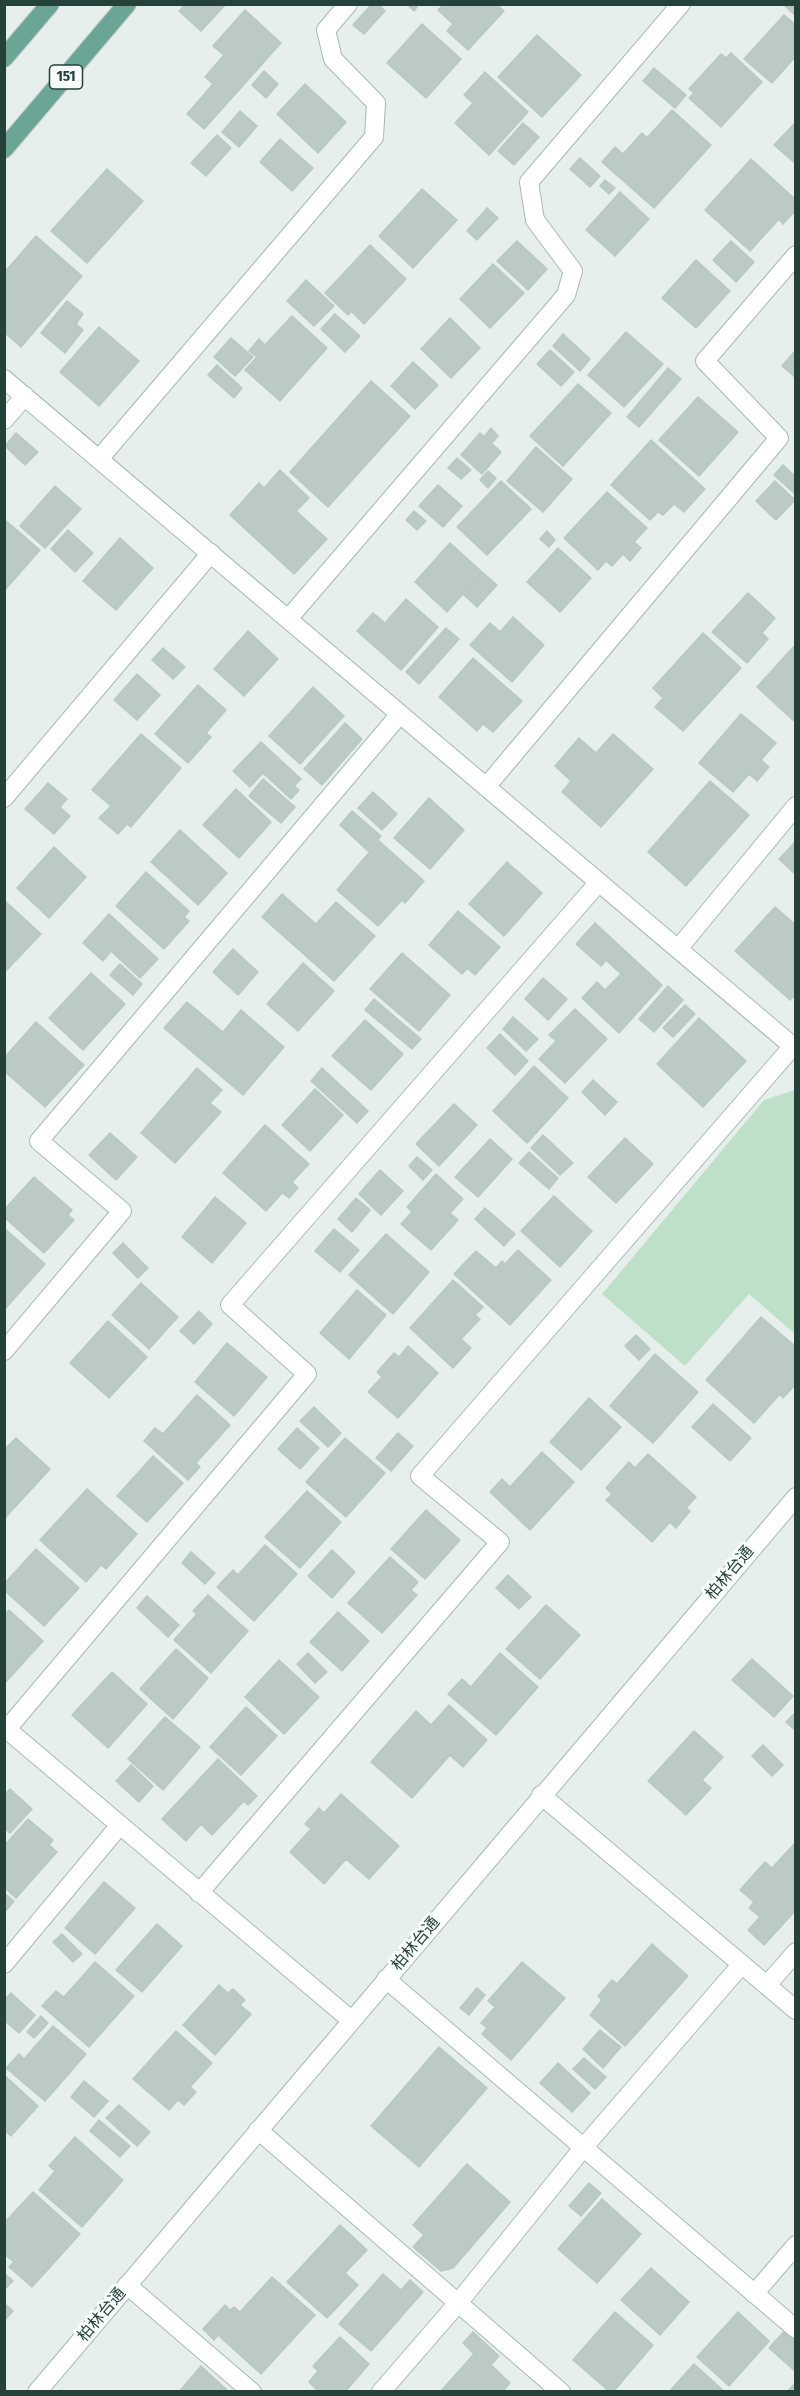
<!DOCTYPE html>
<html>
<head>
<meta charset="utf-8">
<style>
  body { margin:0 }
  #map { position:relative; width:800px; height:2396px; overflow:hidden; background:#e6efeb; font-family:"Fira Sans Condensed",sans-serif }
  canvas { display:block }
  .frame { position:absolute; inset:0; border:6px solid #24423a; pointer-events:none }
</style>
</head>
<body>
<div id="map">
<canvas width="800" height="2396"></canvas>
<div class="frame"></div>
</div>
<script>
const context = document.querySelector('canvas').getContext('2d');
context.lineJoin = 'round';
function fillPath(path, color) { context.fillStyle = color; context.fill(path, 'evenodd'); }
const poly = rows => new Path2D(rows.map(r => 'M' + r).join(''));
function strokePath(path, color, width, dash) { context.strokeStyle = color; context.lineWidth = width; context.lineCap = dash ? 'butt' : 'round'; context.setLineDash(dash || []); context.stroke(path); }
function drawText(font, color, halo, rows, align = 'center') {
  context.font = font + ' "Fira Sans Condensed","Noto Sans JP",sans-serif'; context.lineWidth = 6; context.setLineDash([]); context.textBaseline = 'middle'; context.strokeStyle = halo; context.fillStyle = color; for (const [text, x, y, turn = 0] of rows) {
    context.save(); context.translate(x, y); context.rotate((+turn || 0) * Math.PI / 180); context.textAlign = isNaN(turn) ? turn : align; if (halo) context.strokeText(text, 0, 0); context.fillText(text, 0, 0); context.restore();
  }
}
fillPath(poly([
  [795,1090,795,1334,749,1294,685,1366,602,1294,764,1100]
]), '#bfe0c8');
const building = poly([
  [186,4,226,4,201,31,179,11,186,4],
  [372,4,378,4,385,11,364,34,353,25,372,4],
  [407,4,419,4,414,11,407,4],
  [444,4,496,4,504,11,468,50,447,31,453,24,438,10,444,4],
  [783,4,796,4,796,16,783,4],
  [245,10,281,43,204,129,187,114,213,84,205,77,224,55,213,46,245,10],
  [784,15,796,25,796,56,772,83,744,59,784,15],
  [422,24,461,59,426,98,387,63,422,24],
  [537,35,581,75,542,117,498,77,537,35],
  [731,53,762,82,721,127,689,98,694,93,689,89,721,54,726,58,731,53],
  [654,68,686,95,675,108,643,81,654,68],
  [264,71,278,84,266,98,252,85,264,71],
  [485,72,528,112,489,155,455,123,473,103,464,95,485,72],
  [305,84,346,122,318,153,277,114,305,84],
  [672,110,711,145,654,208,602,162,615,147,623,154,642,133,647,138,672,110],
  [240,111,257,126,239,147,222,132,240,111],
  [796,122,796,164,774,145,796,122],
  [523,123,539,137,514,165,498,151,523,123],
  [217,135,231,148,206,176,191,163,217,135],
  [280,139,313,168,292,191,260,162,280,139],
  [580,158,600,176,590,187,570,169,580,158],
  [751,159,796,200,796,210,783,224,779,219,750,251,705,210,751,159],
  [107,169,143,201,87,263,51,231,107,169],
  [605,180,615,188,609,194,600,186,605,180],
  [422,189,457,220,413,268,379,236,422,189],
  [620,192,649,219,615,256,586,230,620,192],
  [487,208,498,218,477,240,467,231,487,208],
  [36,236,82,276,21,347,4,332,4,273,36,236],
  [517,241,547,269,528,290,497,261,517,241],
  [731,241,754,262,736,282,713,260,731,241],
  [370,245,406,279,364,324,351,311,348,315,325,293,370,245],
  [696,260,730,291,696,328,662,298,696,260],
  [493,264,524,293,490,328,460,299,493,264],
  [306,280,334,306,314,326,287,301,306,280],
  [67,301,83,314,76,324,83,330,65,353,41,333,67,301],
  [335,314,360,336,345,352,321,329,335,314],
  [292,316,327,348,280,401,245,370,257,357,249,351,259,339,265,345,292,316],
  [450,318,480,348,451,378,421,349,450,318],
  [99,327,139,361,99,406,60,372,99,327],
  [626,332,663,364,624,407,588,375,626,332],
  [563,334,590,359,580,371,553,346,563,334],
  [231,338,253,357,235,376,214,357,231,338],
  [550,350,574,372,561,386,537,364,550,350],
  [796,350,796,378,782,366,796,350],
  [413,362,438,385,415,409,391,386,413,362],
  [217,365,242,388,234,398,208,375,217,365],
  [668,368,681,379,639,427,627,417,668,368],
  [371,381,410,416,328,507,290,472,371,381],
  [578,384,611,413,563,466,530,436,578,384],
  [698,397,738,432,699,476,659,440,698,397],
  [491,428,498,436,492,443,484,437,491,428],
  [16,433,38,452,25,465,5,446,16,433],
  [480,433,501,452,482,474,461,455,480,433],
  [651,440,705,489,684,512,674,504,663,515,658,512,650,520,611,485,651,440],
  [536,447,572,479,543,512,507,481,536,447],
  [457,458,471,470,461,479,448,468,457,458],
  [783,465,796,477,796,495,774,475,783,465],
  [280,470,309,498,296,511,327,539,294,574,230,515,259,483,264,488,280,470],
  [488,471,496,478,488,488,480,480,488,471],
  [501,481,531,509,487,555,457,527,501,481],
  [775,481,795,500,776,520,756,501,775,481],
  [438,485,462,506,443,527,419,506,438,485],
  [55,486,81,509,45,548,20,526,55,486],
  [607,492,647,528,634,542,641,548,630,561,623,554,612,566,606,561,598,570,564,538,607,492],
  [414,511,426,521,417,530,406,520,414,511],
  [4,519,40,550,4,591,4,519],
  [68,530,93,553,75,572,51,549,68,530],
  [547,531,555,540,549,547,540,539,547,531],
  [120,538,153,568,116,610,83,581,120,538],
  [450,543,482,572,447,612,415,582,450,543],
  [558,548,591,578,560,612,527,582,558,548],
  [482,572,497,585,477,607,463,594,482,572],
  [748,593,775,618,762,633,768,639,747,663,712,632,748,593],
  [406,599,438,627,401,670,357,631,373,613,385,623,406,599],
  [513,617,544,645,512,682,470,645,490,623,500,632,513,617],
  [446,628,459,639,419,684,406,672,446,628],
  [248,631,278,659,244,696,214,669,248,631],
  [703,633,741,668,683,731,655,707,663,698,653,688,703,633],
  [796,644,796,719,794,721,757,687,796,644],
  [163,648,185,667,173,679,152,660,163,648],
  [473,658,522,701,493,732,483,724,477,731,439,697,473,658],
  [137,674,160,695,137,720,114,700,137,674],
  [198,685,226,710,206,733,211,737,188,763,155,734,198,685],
  [313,687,344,716,300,764,269,736,313,687],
  [741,714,776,743,761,760,769,767,757,781,749,774,733,792,699,763,741,714],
  [345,723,362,739,322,785,304,769,345,723],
  [141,734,181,768,131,827,127,824,118,834,99,818,111,806,92,790,141,734],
  [613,734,653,769,601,827,562,792,571,781,555,766,579,738,596,753,613,734],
  [261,742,301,779,294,786,299,790,291,799,263,773,250,787,233,771,261,742],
  [263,779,295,807,281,823,249,796,263,779],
  [710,781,749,815,686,886,648,852,710,781],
  [48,783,67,799,60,807,70,816,54,834,25,809,48,783],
  [236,789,271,822,239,858,203,825,236,789],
  [373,792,397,814,382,830,358,808,373,792],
  [429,798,464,830,430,869,394,838,429,798],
  [352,811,381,836,368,851,340,825,352,811],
  [180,830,227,873,198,905,151,862,180,830],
  [379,841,424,881,405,903,402,900,378,926,337,890,379,841],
  [796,841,796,875,779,859,796,841],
  [54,847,86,877,49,918,17,888,54,847],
  [507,862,542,893,504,936,469,904,507,862],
  [146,872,189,911,184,917,189,921,164,949,116,906,146,872],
  [282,894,316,924,336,902,375,936,334,981,262,917,282,894],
  [5,901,41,934,4,973,4,902,5,901],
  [775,907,796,925,796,994,790,1000,735,951,775,907],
  [458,911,500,947,475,975,467,968,462,974,429,945,458,911],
  [109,914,158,959,140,978,111,951,103,961,83,943,109,914],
  [595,923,662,985,619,1033,582,998,597,982,605,990,621,974,606,960,601,966,576,944,595,923],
  [233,949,258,972,238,995,213,972,233,949],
  [402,953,450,995,419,1031,370,989,402,953],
  [303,963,334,991,298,1031,267,1004,303,963],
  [120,964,142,984,133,995,110,975,120,964],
  [91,973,125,1004,83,1050,49,1018,91,973],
  [543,978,567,999,548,1020,525,999,543,978],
  [668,986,683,1000,654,1032,639,1019,668,986],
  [374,999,421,1039,412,1049,365,1010,374,999],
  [187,1002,223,1032,241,1010,284,1047,243,1095,164,1028,187,1002],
  [685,1005,695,1014,673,1037,663,1028,685,1005],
  [575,1009,607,1039,565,1083,539,1059,556,1041,549,1035,575,1009],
  [513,1017,538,1039,526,1051,503,1029,513,1017],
  [699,1018,746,1061,703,1107,657,1064,699,1018],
  [365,1020,403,1054,371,1090,332,1056,365,1020],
  [36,1022,84,1065,45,1107,4,1071,4,1058,36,1022],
  [500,1034,528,1061,515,1075,487,1048,500,1034],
  [534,1066,568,1098,527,1143,493,1111,534,1066],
  [197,1068,222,1090,210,1103,221,1112,175,1163,141,1133,197,1068],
  [322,1068,368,1111,357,1123,311,1081,322,1068],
  [593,1080,617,1102,605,1115,582,1092,593,1080],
  [315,1089,343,1115,310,1151,282,1125,315,1089],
  [454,1104,477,1125,439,1166,416,1144,454,1104],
  [265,1125,309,1164,292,1182,298,1188,289,1198,282,1193,266,1211,223,1173,265,1125],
  [110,1133,137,1157,116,1180,89,1155,110,1133],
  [543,1135,573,1163,560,1175,531,1148,543,1135],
  [625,1138,653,1164,616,1203,588,1177,625,1138],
  [490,1139,512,1159,478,1197,455,1177,490,1139],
  [529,1152,558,1178,549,1189,519,1163,529,1152],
  [417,1157,432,1170,423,1180,409,1166,417,1157],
  [380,1170,403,1191,381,1215,359,1194,380,1170],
  [436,1174,463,1199,450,1213,458,1220,431,1250,401,1224,412,1212,407,1207,436,1174],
  [34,1177,72,1210,68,1215,74,1220,44,1253,4,1217,4,1210,34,1177],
  [554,1196,592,1231,560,1267,521,1231,554,1196],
  [215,1197,246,1223,212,1263,182,1237,215,1197],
  [356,1198,370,1210,352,1232,338,1219,356,1198],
  [485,1208,515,1234,504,1246,475,1219,485,1208],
  [4,1228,45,1264,4,1310,4,1228],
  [334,1229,359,1250,340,1272,315,1251,334,1229],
  [386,1234,429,1272,393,1314,349,1275,386,1234],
  [123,1243,148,1268,138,1278,113,1253,123,1243],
  [518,1250,551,1280,510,1325,454,1274,476,1251,496,1268,502,1261,505,1264,518,1250],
  [453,1280,483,1307,475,1315,480,1319,461,1339,471,1348,453,1368,410,1328,453,1280],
  [141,1283,178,1317,149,1349,112,1315,141,1283],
  [357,1290,386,1315,349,1359,320,1333,357,1290],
  [199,1311,212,1324,194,1344,180,1331,199,1311],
  [761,1317,796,1347,796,1384,783,1398,780,1394,754,1423,706,1380,761,1317],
  [108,1321,147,1357,109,1398,70,1363,108,1321],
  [636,1335,650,1349,639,1360,625,1346,636,1335],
  [227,1343,267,1377,234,1416,195,1382,227,1343],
  [408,1346,438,1373,398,1418,368,1392,382,1377,377,1372,394,1353,399,1357,408,1346],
  [655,1354,698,1392,653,1443,610,1406,655,1354],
  [197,1395,230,1425,196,1463,200,1467,188,1480,144,1441,155,1428,163,1434,197,1395],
  [589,1398,621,1427,581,1470,550,1442,589,1398],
  [713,1404,751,1438,730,1461,692,1427,713,1404],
  [314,1407,341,1433,328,1447,300,1421,314,1407],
  [297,1428,319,1448,300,1469,278,1449,297,1428],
  [398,1433,413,1446,391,1471,376,1458,398,1433],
  [16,1438,50,1469,4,1519,4,1450,16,1438],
  [345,1438,385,1473,346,1517,306,1482,345,1438],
  [542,1452,574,1482,530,1530,490,1492,502,1479,510,1487,542,1452],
  [648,1454,696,1497,686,1508,690,1511,676,1528,670,1522,652,1542,606,1500,612,1494,606,1488,629,1462,635,1468,648,1454],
  [153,1456,183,1483,147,1522,117,1496,153,1456],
  [87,1489,137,1534,106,1569,101,1565,86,1582,40,1540,87,1489],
  [307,1491,341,1522,300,1568,265,1537,307,1491],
  [426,1510,460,1540,425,1579,391,1549,426,1510],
  [265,1545,297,1574,254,1621,217,1587,233,1570,238,1575,265,1545],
  [36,1549,79,1588,44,1626,4,1590,4,1584,36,1549],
  [332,1550,355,1572,332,1598,308,1576,332,1550],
  [191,1552,215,1573,205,1584,182,1563,191,1552],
  [390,1557,418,1582,411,1590,417,1595,382,1633,348,1603,390,1557],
  [508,1575,531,1597,519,1609,496,1588,508,1575],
  [208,1595,248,1631,211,1673,174,1640,197,1614,193,1611,208,1595],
  [147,1596,179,1625,168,1637,137,1608,147,1596],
  [546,1605,580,1635,540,1679,506,1649,546,1605],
  [9,1610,43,1641,5,1683,4,1615,9,1610],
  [338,1612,369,1641,342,1671,310,1642,338,1612],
  [176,1649,208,1678,173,1719,140,1689,176,1649],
  [308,1653,327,1672,315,1683,297,1664,308,1653],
  [500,1653,538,1687,496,1735,448,1694,462,1679,471,1687,500,1653],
  [752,1659,793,1696,774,1717,732,1680,752,1659],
  [279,1660,319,1697,284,1734,245,1697,279,1660],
  [112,1672,147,1704,108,1748,72,1715,112,1672],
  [449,1705,487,1740,463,1767,450,1755,412,1798,371,1762,416,1711,431,1725,449,1705],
  [246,1707,277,1736,241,1775,210,1747,246,1707],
  [796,1712,796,1731,786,1722,796,1712],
  [165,1717,200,1747,163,1790,128,1759,165,1717],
  [694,1731,723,1757,702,1780,711,1788,686,1815,648,1781,694,1731],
  [763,1745,783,1765,772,1776,752,1756,763,1745],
  [218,1759,257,1796,248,1805,244,1801,212,1835,201,1824,186,1841,162,1819,218,1759],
  [131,1765,153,1786,139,1802,116,1781,131,1765],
  [10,1789,32,1809,10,1833,4,1828,4,1795,10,1789],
  [341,1794,399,1846,369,1879,346,1859,324,1884,290,1852,311,1829,305,1824,319,1808,324,1813,341,1794],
  [28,1819,53,1840,49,1845,57,1852,16,1898,4,1887,4,1846,28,1819],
  [796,1842,796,1910,764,1945,748,1930,760,1917,749,1908,754,1902,740,1890,765,1862,772,1868,796,1842],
  [104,1882,135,1908,95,1954,65,1928,104,1882],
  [4,1893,14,1901,4,1913,4,1893],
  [157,1924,182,1946,142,1992,116,1970,157,1924],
  [62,1934,82,1954,73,1962,53,1942,62,1934],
  [652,1944,688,1976,625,2046,590,2015,602,2000,598,1996,612,1980,617,1984,652,1944],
  [95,1962,134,1996,89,2047,42,2006,56,1991,64,1997,95,1962],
  [522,1962,565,1998,511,2060,482,2034,487,2028,481,2023,495,2007,488,2001,522,1962],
  [219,1985,228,1993,233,1989,245,2000,240,2005,251,2014,215,2055,183,2025,219,1985],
  [477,1988,485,1995,469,2015,460,2008,477,1988],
  [11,1993,35,2015,19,2033,4,2020,4,2000,11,1993],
  [41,2016,48,2023,34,2038,27,2032,41,2016],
  [53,2026,86,2054,45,2101,6,2068,19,2054,24,2059,53,2026],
  [600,2030,621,2047,603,2068,583,2049,600,2030],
  [176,2031,212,2063,190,2087,196,2092,184,2105,178,2100,169,2110,133,2079,176,2031],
  [439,2047,487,2088,419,2167,371,2126,439,2047],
  [584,2058,606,2077,595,2089,573,2069,584,2058],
  [558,2063,590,2093,572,2112,540,2083,558,2063],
  [4,2075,38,2106,11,2136,4,2130,4,2075],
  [84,2081,108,2101,94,2117,71,2097,84,2081],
  [119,2105,150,2132,137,2146,106,2118,119,2105],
  [99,2120,130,2146,120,2157,90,2131,99,2120],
  [75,2137,123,2180,82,2227,39,2190,55,2171,49,2166,75,2137],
  [467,2164,510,2202,453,2268,441,2271,413,2247,424,2235,413,2225,467,2164],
  [589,2183,601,2193,581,2216,569,2206,589,2183],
  [33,2192,80,2234,32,2287,9,2267,14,2262,4,2254,4,2223,33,2192],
  [602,2199,641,2234,597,2283,558,2249,602,2199],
  [340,2225,367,2250,345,2273,358,2285,327,2318,287,2282,340,2225],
  [651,2268,689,2302,660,2335,621,2300,651,2268],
  [4,2273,13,2281,4,2290,4,2273],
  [383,2274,401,2290,410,2280,423,2292,371,2351,339,2324,383,2274],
  [272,2277,315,2315,261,2374,218,2335,214,2340,203,2329,225,2305,230,2310,234,2307,240,2312,272,2277],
  [4,2303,13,2311,4,2321,4,2303],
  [615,2312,653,2345,613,2392,610,2392,573,2360,615,2312],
  [738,2312,769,2341,729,2386,697,2357,738,2312],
  [789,2326,796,2332,796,2372,769,2348,789,2326],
  [473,2332,499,2356,491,2365,510,2383,502,2392,440,2392,474,2354,463,2343,473,2332],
  [340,2337,369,2364,345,2392,319,2392,309,2382,318,2371,313,2366,340,2337],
  [694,2364,725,2392,669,2392,694,2364],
  [201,2366,229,2392,179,2392,201,2366],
  [796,2382,796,2392,787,2392,796,2382]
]);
fillPath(building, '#bbcac4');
strokePath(building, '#b8c9c2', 1.5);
const minor = poly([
  [4,379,796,1049],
  [4,420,25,396],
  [99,459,374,137,376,103,333,59,326,30,348,4],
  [288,619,566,295,573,271,535,220,529,182,681,4],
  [486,787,779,438,705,361,796,255],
  [4,798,211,553],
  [678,949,796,806],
  [4,1351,122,1211,39,1141,400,714],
  [4,1727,351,2020],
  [7,1729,307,1374,230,1305,599,882],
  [541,1795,796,2010],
  [199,1893,500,1542,420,1476,793,1046],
  [4,1964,120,1825],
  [386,1979,796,2329],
  [767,1985,796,1952],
  [258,2130,561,2392],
  [127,2285,252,2392],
  [754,2294,796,2245],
  [37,2392,796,1497],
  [381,2392,458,2303,583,2148,742,1964]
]);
const major = poly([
  [4,58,50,4],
  [4,149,127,4]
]);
strokePath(minor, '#a8b8b2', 20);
strokePath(major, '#c2cac8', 20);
strokePath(minor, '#fff', 18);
strokePath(major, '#6aa596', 18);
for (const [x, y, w] of [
  [66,77,33]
]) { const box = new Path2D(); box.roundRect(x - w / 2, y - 12, w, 24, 4.5); context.fillStyle = '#f7fbf9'; context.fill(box); strokePath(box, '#24423a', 1.5); }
drawText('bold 15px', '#24423a', null, [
  ["151",66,77]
]);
drawText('16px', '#24423a', '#f7fbf9', [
  ["柏林台通",730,1573,-50],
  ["柏林台通",416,1944,-50],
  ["柏林台通",102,2315,-50]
]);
</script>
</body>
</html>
